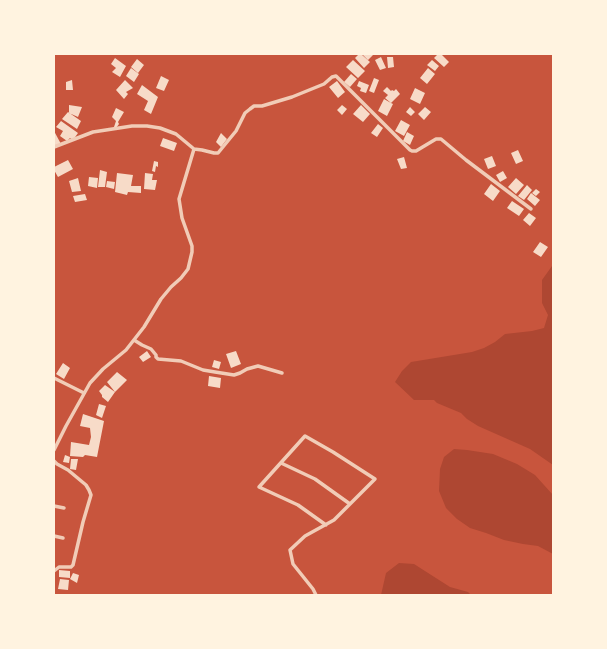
<!DOCTYPE html>
<html>
<head>
<meta charset="utf-8">
<style>
  body { margin:0 }
  #map { position:relative; width:607px; height:649px; overflow:hidden; background:#c8553d; font-family:"Sofia Sans Condensed",sans-serif }
  canvas { display:block }
  .frame { position:absolute; inset:0; border:55px solid #fff3e0; pointer-events:none }
</style>
</head>
<body>
<div id="map">
<canvas width="607" height="649"></canvas>
<div class="frame"></div>
</div>
<script>
const context = document.querySelector('canvas').getContext('2d');
context.lineJoin = 'round';
function fillPath(path, color) { context.fillStyle = color; context.fill(path, 'evenodd'); }
const poly = rows => new Path2D(rows.map(r => 'M' + r).join(''));
function strokePath(path, color, width, dash) { context.strokeStyle = color; context.lineWidth = width; context.lineCap = dash ? 'butt' : 'round'; context.setLineDash(dash || []); context.stroke(path); }
fillPath(poly([
  [552,266,553,266,553,465,530,449,478,426,467,419,461,413,437,403,434,400,414,400,395,382,402,371,411,362,472,352,484,348,495,342,505,334,532,331,544,328,548,315,542,303,542,280],
  [454,449,467,450,493,454,517,464,535,475,553,495,553,554,538,546,523,544,504,540,486,533,470,528,457,519,446,508,439,491,440,469,444,457],
  [399,563,414,564,450,587,468,592,471,595,381,595,386,573]
]), '#ae4732');
fillPath(poly([
  [359,54,361,54,370,62,364,68,355,58],
  [362,54,372,54,373,55,368,60],
  [438,54,441,54,449,62,444,67,434,58],
  [381,57,386,68,380,70,375,60],
  [387,57,393,57,394,67,388,68],
  [115,58,126,66,120,77,112,72,116,68,111,64],
  [137,59,144,65,138,73,131,67],
  [353,60,365,71,358,78,346,67],
  [432,60,439,66,435,71,427,65],
  [131,68,139,74,134,82,126,76],
  [428,68,435,74,427,84,420,78],
  [351,74,357,79,350,87,344,82],
  [161,76,169,80,164,91,156,88],
  [374,78,379,80,374,93,369,91],
  [72,80,73,90,66,90,66,82],
  [125,80,133,88,126,92,128,94,124,99,116,90],
  [337,81,345,92,338,98,329,87],
  [359,81,369,85,366,93,360,91,361,88,357,86],
  [142,85,158,97,151,114,144,110,148,101,137,94],
  [387,87,391,91,392,90,394,91,396,89,400,94,391,103,393,104,387,116,378,111,384,99,391,103,385,98,388,95,383,91],
  [415,88,425,93,420,104,410,99],
  [69,105,82,107,78,117,69,113],
  [342,105,347,109,342,115,337,110],
  [361,105,370,114,363,122,353,114],
  [410,107,415,112,411,116,406,112],
  [425,107,431,112,424,120,418,114],
  [116,108,124,112,118,122,119,124,116,128,114,127,116,121,112,117],
  [68,112,81,121,77,129,62,119],
  [401,120,410,125,404,136,395,131],
  [61,121,78,133,73,140,70,138,67,141,60,136,63,131,56,127],
  [378,124,383,128,377,137,371,133],
  [54,131,61,144,54,147],
  [407,132,414,136,410,145,403,141],
  [221,133,227,139,221,147,216,142],
  [163,138,177,143,174,151,160,146],
  [518,150,523,161,516,164,511,153],
  [492,156,496,166,488,169,484,159],
  [404,157,407,168,401,169,397,159],
  [68,160,73,169,58,177,54,170,54,167],
  [154,161,158,162,158,167,156,166,155,172,152,171],
  [100,170,107,172,105,187,98,187],
  [503,171,507,178,500,182,496,175],
  [117,173,133,175,131,186,141,186,141,193,128,192,127,195,115,192],
  [145,173,153,174,152,180,157,180,155,190,144,189],
  [89,177,98,178,97,188,88,186],
  [78,178,81,191,72,192,69,181],
  [516,178,524,185,516,194,508,187],
  [107,181,115,182,114,189,106,187],
  [491,184,500,191,493,201,484,194],
  [527,185,532,190,524,200,518,196],
  [536,189,540,192,536,196,532,193],
  [531,193,540,200,535,206,527,199],
  [85,194,87,200,75,202,73,196],
  [512,201,524,209,519,216,507,208],
  [529,213,536,218,530,226,523,220],
  [540,242,548,247,541,257,533,252],
  [147,351,151,357,143,362,139,357],
  [236,351,241,364,231,368,226,354],
  [214,360,221,362,219,369,212,367],
  [63,363,70,368,64,379,56,374],
  [117,372,127,380,115,392,107,382],
  [209,376,221,378,220,388,208,386],
  [105,385,115,392,108,402,102,397,102,395,99,391],
  [99,404,106,406,102,418,96,415],
  [83,414,104,421,97,457,85,455,83,457,70,456,71,442,89,445,91,437,90,428,80,426],
  [65,455,70,457,69,463,63,462],
  [71,459,78,459,76,470,70,469],
  [59,570,70,571,70,578,59,577],
  [73,573,79,575,77,583,70,579],
  [60,579,69,580,68,590,58,589]
]), '#f7dbc8');
strokePath(poly([
  [54,147,93,132,132,126,147,126,160,128,176,134,194,149,202,150,214,153,218,153,236,131,245,113,250,109,254,106,262,106,292,97,324,84,332,77,336,76,410,150,412,151,416,151,436,139,441,139,466,160,531,209],
  [134,340,142,345,151,349,156,355,156,357,158,359,181,361,203,370,215,372,234,375,240,373,247,369,258,366,282,373],
  [54,378,84,393],
  [54,450,66,426,90,383,103,369,126,350,144,327,161,299,171,287,181,278,188,269,192,252,192,246,182,218,179,199,194,149],
  [54,461,57,464,68,470,86,485,89,490,91,495,83,522,73,565,71,567,59,567,54,571],
  [281,463,315,479,350,504],
  [54,506,64,508],
  [54,536,63,538],
  [316,595,313,589,293,564,290,550,305,536,334,520,375,479,333,452,305,436,259,487,298,505,326,525]
]), '#f1ccb7', 3.5);
</script>
</body>
</html>
